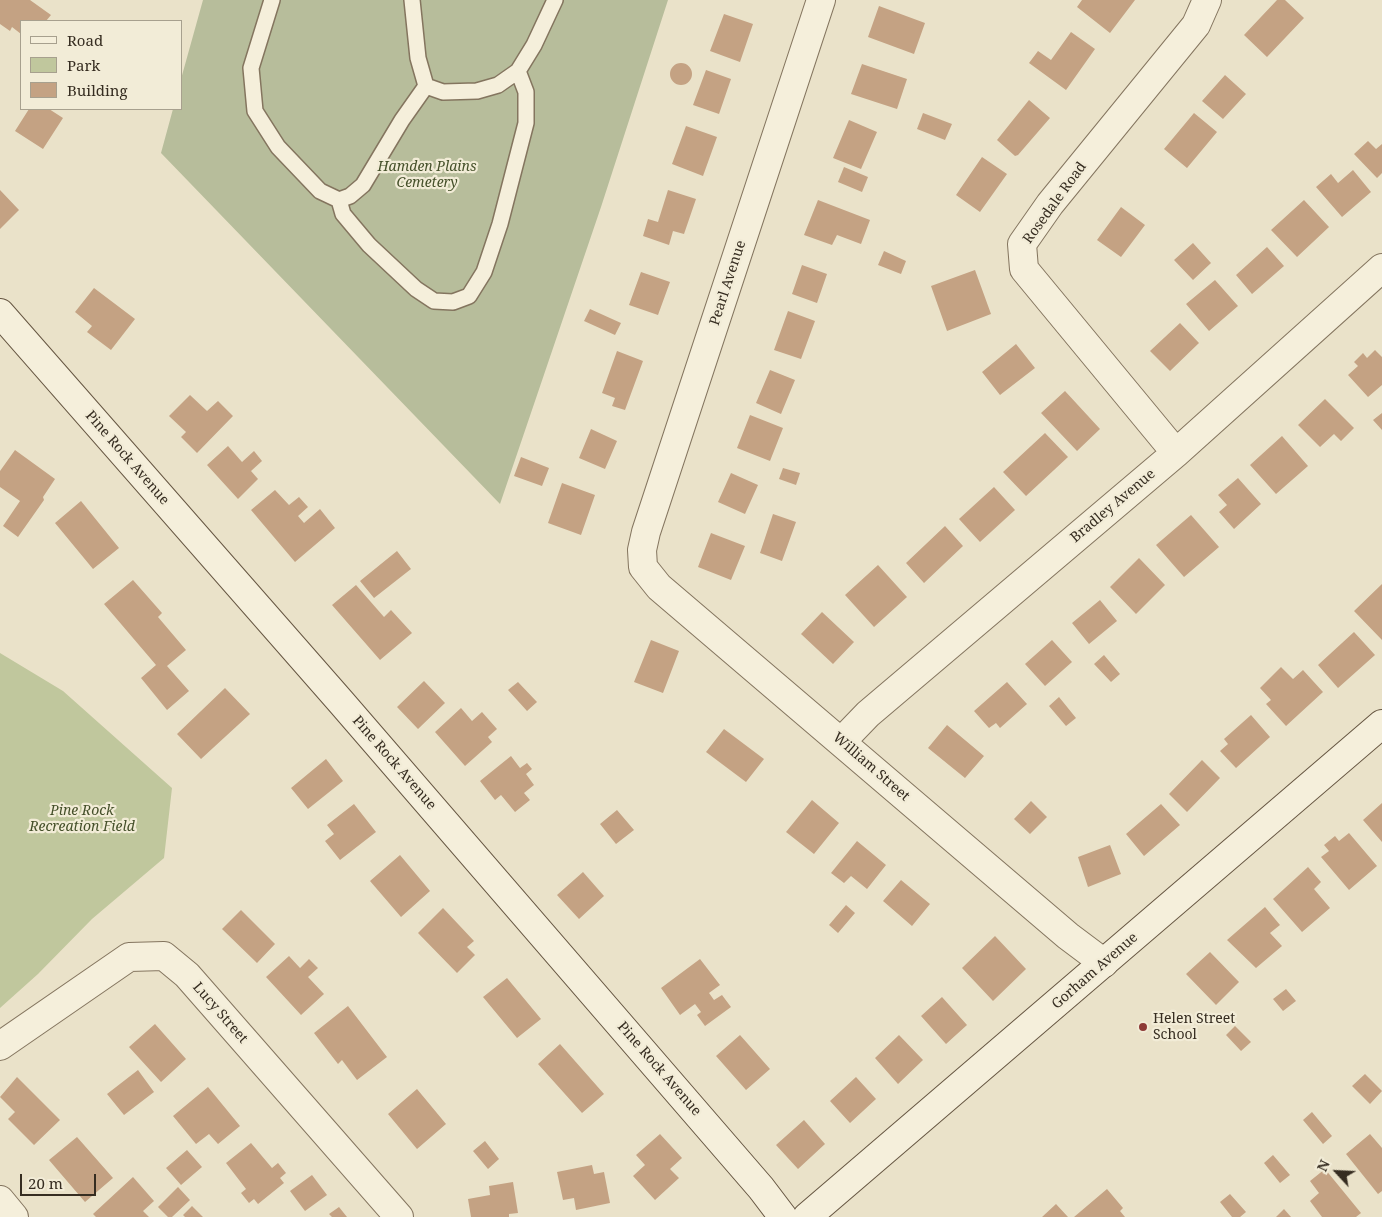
<!DOCTYPE html>
<html>
<head>
<meta charset="utf-8">
<style>
  body { margin:0 }
  #map { position:relative; width:1382px; height:1217px; overflow:hidden; background:#eae2c9; font-family:"Noto Serif",serif }
  canvas { display:block }
  .legend { position:absolute; left:20px; top:20px; width:162px; height:90px; box-sizing:border-box; background:#f2ecd7; border:1px solid #a7a08e; margin:0; padding:6px 9px; list-style:none; font-size:15px; color:#362d21 }
  .legend li { display:flex; align-items:center; gap:10px; height:25px }
  .legend b { width:25px; border:1px solid #a7a08e }
  .north { position:absolute; left:1312px; top:1147px; width:50px; height:50px; -webkit-text-stroke:4px #f2ecd7; paint-order:stroke; rotate:295deg; font-size:14px; font-weight:700; line-height:20px; text-align:center; color:#362d21 }
  .north::after { content:''; display:block; margin:auto; width:18px; height:22px; background:#362d21; clip-path:polygon(50% 0,100% 100%,50% 72%,0 100%) }
  .scale { position:absolute; left:20px; top:1174px; width:76px; height:22px; box-sizing:border-box; border:2px solid #362d21; border-top:0; padding-left:6px; font-size:15px; line-height:18px; white-space:nowrap; color:#362d21; -webkit-text-stroke:4px #f2ecd7; paint-order:stroke }
</style>
</head>
<body>
<div id="map">
<canvas width="1382" height="1217"></canvas>
<ul class="legend">
<li><b style="height:6px;background:#f5efdb"></b>Road</li>
<li><b style="height:14px;background:#c0c79d"></b>Park</li>
<li><b style="height:14px;background:#c4a283"></b>Building</li>
</ul>
<div class="north">N</div>
<div class="scale">20 m</div>
</div>
<script>
const context = document.querySelector('canvas').getContext('2d');
context.lineJoin = 'round';
function fillPath(path, color) { context.fillStyle = color; context.fill(path, 'evenodd'); }
const poly = rows => new Path2D(rows.map(r => 'M' + r).join(''));
function strokePath(path, color, width, dash) { context.strokeStyle = color; context.lineWidth = width; context.lineCap = dash ? 'butt' : 'round'; context.setLineDash(dash || []); context.stroke(path); }
function drawText(font, color, halo, rows, align = 'center') {
  context.font = font + ' "Noto Serif",serif'; context.lineWidth = 4.5; context.setLineDash([]); context.textBaseline = 'middle'; context.strokeStyle = halo; context.fillStyle = color; for (const [text, x, y, turn = 0] of rows) {
    context.save(); context.translate(x, y); context.rotate((+turn || 0) * Math.PI / 180); context.textAlign = isNaN(turn) ? turn : align; if (halo) context.strokeText(text, 0, 0); context.fillText(text, 0, 0); context.restore();
  }
}
fillPath(poly([
  [0,653,63,691,172,788,164,858,92,919,38,974,0,1008]
]), '#c0c79d');
fillPath(poly([
  [203,0,668,0,601,207,500,504,161,153,173,109,181,109,181,79]
]), '#b7bd9b');
fillPath(poly([
  [0,0,30,0,51,15,46,21,21,21,21,34,12,27,10,31,0,24],
  [1082,0,1135,0,1110,33,1077,7],
  [1277,0,1285,0,1304,18,1267,57,1244,35],
  [879,6,925,23,914,54,868,37],
  [724,14,753,24,740,62,710,51],
  [1071,32,1095,49,1066,90,1029,63,1038,51,1051,60],
  '670 74a11 11 0 1 1 22 0a11 11 0 1 1-22 0Z',
  [862,64,907,79,897,109,851,94],
  [706,70,731,79,719,114,693,105],
  [1225,75,1246,94,1223,119,1202,101],
  [1029,100,1050,118,1018,155,1015,156,997,140],
  [29,109,49,109,63,118,43,149,15,131],
  [923,113,952,124,945,140,917,129],
  [1194,113,1217,132,1187,168,1164,149],
  [849,120,877,132,861,169,833,158],
  [686,126,717,137,703,176,672,164],
  [1368,141,1376,149,1382,144,1382,173,1377,178,1354,154],
  [982,157,1007,174,980,212,956,195],
  [844,167,868,177,862,192,838,182],
  [1353,170,1371,192,1342,217,1316,187,1331,174,1338,183],
  [0,190,19,210,0,229],
  [668,190,696,199,684,234,673,231,669,245,643,236,648,219,658,222],
  [818,200,870,220,861,244,837,235,832,245,804,235],
  [1304,200,1329,227,1297,257,1271,230],
  [1121,207,1145,225,1121,257,1097,240],
  [1193,243,1211,263,1193,280,1174,260],
  [1267,247,1284,266,1252,294,1236,275],
  [884,251,906,261,901,274,878,265],
  [802,265,827,274,817,303,792,294],
  [975,270,991,314,947,331,931,286],
  [641,272,670,282,658,315,629,305],
  [1215,280,1238,306,1209,331,1186,304],
  [94,288,135,319,111,350,87,332,92,326,75,312],
  [590,309,621,323,615,335,584,321],
  [788,311,815,321,801,359,774,350],
  [1180,323,1199,343,1170,371,1150,351],
  [1016,344,1035,368,1000,395,982,372],
  [1375,350,1382,357,1382,385,1368,397,1348,375,1358,366,1354,362,1363,353,1367,358],
  [617,351,643,361,625,410,612,406,615,398,602,393],
  [770,370,795,380,781,414,756,403],
  [1065,391,1100,429,1077,451,1041,413],
  [190,395,207,411,218,401,233,416,197,453,181,437,186,432,169,416],
  [1325,399,1354,428,1341,441,1334,434,1320,447,1298,425],
  [1382,413,1382,430,1373,420],
  [750,415,783,428,770,461,737,448],
  [591,429,617,441,605,469,579,458],
  [1045,433,1068,457,1026,496,1003,472],
  [1282,436,1308,466,1276,494,1250,465],
  [228,446,242,462,254,451,262,461,251,471,258,479,238,499,207,465],
  [15,450,55,479,43,497,44,500,18,537,3,526,20,501,0,487,0,471],
  [521,457,549,468,542,486,514,476],
  [783,468,800,473,796,485,779,479],
  [731,473,758,485,745,514,718,502],
  [1238,478,1261,504,1234,529,1219,512,1227,505,1218,495],
  [562,483,595,495,581,535,548,523],
  [994,487,1015,510,980,542,959,519],
  [275,490,289,505,299,497,308,507,298,516,304,523,320,509,335,528,295,562,251,510],
  [81,501,119,548,93,569,55,523],
  [773,514,796,522,782,561,760,553],
  [1191,515,1219,547,1184,577,1156,545],
  [945,526,963,546,924,583,906,563],
  [711,533,745,546,731,580,698,567],
  [397,551,411,569,374,598,360,581],
  [1139,558,1165,585,1136,614,1110,587],
  [878,565,907,597,874,627,845,595],
  [133,580,162,613,158,617,186,650,167,666,189,691,167,710,141,678,156,665,104,604],
  [1382,584,1382,640,1354,611],
  [356,585,384,617,391,610,412,633,380,660,332,605],
  [1100,600,1117,621,1089,644,1072,623],
  [822,612,854,642,833,664,801,634],
  [1354,632,1375,655,1338,688,1318,665],
  [651,640,679,651,663,693,634,682],
  [1052,640,1072,662,1045,686,1025,664],
  [1104,655,1120,674,1111,682,1094,664],
  [1281,667,1293,679,1303,670,1323,692,1286,726,1266,704,1271,700,1260,688],
  [424,681,445,703,418,729,397,707],
  [518,682,537,702,527,711,508,690],
  [1007,682,1027,704,1000,728,996,723,989,728,974,711],
  [225,688,250,714,201,759,177,734],
  [1059,697,1076,718,1066,726,1049,706],
  [461,708,472,721,482,712,497,729,488,737,492,742,465,766,435,732],
  [1251,715,1270,737,1236,768,1220,751,1228,744,1224,739],
  [947,725,984,756,965,778,928,748],
  [724,729,764,759,746,782,706,752],
  [511,756,520,768,527,763,532,769,526,774,534,785,524,793,530,800,515,812,501,795,495,800,480,781],
  [326,759,343,781,308,809,291,788],
  [1202,760,1220,778,1187,812,1169,794],
  [812,800,839,823,814,854,786,832],
  [1031,801,1047,817,1030,834,1014,819],
  [1382,803,1382,842,1363,820],
  [354,804,376,832,340,860,325,841,334,834,327,825],
  [1161,804,1180,825,1144,856,1126,834],
  [617,810,634,830,616,844,600,824],
  [1349,833,1377,866,1349,890,1321,857,1329,851,1324,845,1335,836,1339,841],
  [857,841,886,865,867,889,851,876,844,883,831,873],
  [1110,845,1121,874,1088,887,1078,857],
  [400,855,430,891,401,917,370,881],
  [1308,867,1321,882,1314,889,1330,908,1302,932,1273,899],
  [583,872,604,896,579,919,557,895],
  [901,880,930,904,912,926,883,901],
  [846,905,855,913,838,933,829,925],
  [1265,907,1280,925,1270,933,1282,946,1256,968,1227,940],
  [443,908,474,941,467,947,475,955,457,973,418,933],
  [241,910,275,944,257,963,222,929],
  [995,936,1026,969,993,1001,962,968],
  [1210,952,1239,982,1216,1005,1186,974],
  [289,956,300,968,309,959,318,968,308,977,324,994,301,1015,266,977],
  [700,959,720,985,709,993,714,1000,722,995,731,1007,705,1026,697,1015,701,1012,695,1004,680,1015,661,988],
  [507,978,541,1019,517,1038,483,997],
  [1286,989,1296,1001,1283,1011,1273,999],
  [942,997,967,1025,946,1044,921,1016],
  [348,1006,387,1057,357,1080,342,1060,338,1064,314,1033],
  [155,1024,186,1059,161,1082,129,1047],
  [1235,1026,1251,1042,1241,1051,1226,1035],
  [740,1035,770,1069,746,1090,716,1056],
  [899,1035,923,1060,898,1084,875,1058],
  [560,1044,604,1094,582,1113,538,1064],
  [138,1070,154,1092,124,1115,107,1094],
  [1365,1074,1382,1091,1370,1104,1352,1086],
  [17,1077,60,1120,34,1145,8,1119,15,1112,0,1097],
  [856,1077,876,1099,850,1123,830,1101],
  [208,1087,240,1126,218,1144,209,1134,196,1144,173,1116],
  [417,1089,446,1124,417,1149,388,1114],
  [1312,1112,1332,1136,1323,1144,1303,1120],
  [804,1120,825,1144,798,1169,776,1145],
  [660,1134,682,1158,670,1169,679,1178,655,1200,633,1176,645,1165,636,1155],
  [1370,1134,1382,1148,1382,1191,1378,1194,1346,1154],
  [77,1137,113,1178,85,1202,49,1160],
  [485,1141,499,1159,488,1169,473,1151],
  [251,1143,272,1168,278,1163,286,1173,280,1178,284,1183,258,1204,254,1199,249,1203,241,1193,246,1189,226,1163],
  [187,1150,202,1167,181,1185,166,1168],
  [1273,1155,1290,1175,1280,1183,1264,1163],
  [592,1165,594,1174,604,1172,610,1203,576,1210,574,1198,563,1200,557,1172],
  [1325,1169,1361,1213,1356,1217,1322,1217,1310,1201,1319,1193,1310,1181],
  [312,1175,327,1195,305,1211,290,1191],
  [133,1177,154,1201,143,1211,149,1217,96,1217,93,1214],
  [513,1182,518,1213,509,1214,509,1217,471,1217,468,1199,490,1195,489,1186],
  [178,1187,190,1200,172,1217,168,1217,158,1207],
  [1107,1189,1123,1208,1120,1211,1125,1217,1074,1217],
  [1230,1194,1246,1212,1240,1217,1232,1217,1220,1202],
  [1056,1204,1068,1217,1042,1217],
  [192,1206,203,1217,185,1217,183,1215],
  [339,1207,347,1217,332,1217,329,1214],
  [1284,1209,1291,1217,1276,1217]
]), '#c4a283');
const lane = poly([
  [272,0,251,68,255,111,278,147,320,191,339,200,350,196,363,185,402,120,426,86],
  [412,0,418,58,426,86,443,92,477,91,498,85,518,71,534,45,555,0],
  [339,200,343,214,369,245,416,289,434,301,453,302,469,296,484,272,500,224,526,123,526,92,518,71]
]);
const street = poly([
  [821,0,646,532,642,550,643,567,659,587,1068,936,1104,963],
  [1176,453,1024,269,1022,244,1050,204,1196,25,1207,0],
  [841,742,868,714,1176,453,1382,268],
  [0,1046,129,957,164,956,187,975,399,1217],
  [0,1200,14,1217]
]);
const secondary = poly([
  [0,313,341,702,761,1188,783,1217],
  [807,1217,1382,724]
]);
strokePath(lane, '#84755f', 18);
strokePath(street, '#84755f', 30);
strokePath(secondary, '#665642', 30);
strokePath(lane, '#f5efdb', 15);
strokePath(street, '#f5efdb', 28);
strokePath(secondary, '#f5efdb', 28);
for (const [x, y, r, color] of [
  [1143,1027,5,"#8d3a36"]
]) { const dot = new Path2D(); dot.arc(x, y, r, 0, 2 * Math.PI); context.fillStyle = color; context.fill(dot); strokePath(dot, '#f2ecd7', 2); }
drawText('italic 14px', '#45502a', '#f2ecd7', [
  ["Hamden Plains",427,167],
  ["Cemetery",427,183],
  ["Pine Rock",82,811],
  ["Recreation Field",82,827]
]);
drawText('14px', '#362d21', '#f2ecd7', [
  ["Rosedale Road",1055,203,-54],
  ["Pearl Avenue",728,283,-72],
  ["Pine Rock Avenue",127,458,49],
  ["Bradley Avenue",1113,506,-40],
  ["Pine Rock Avenue",394,763,49],
  ["William Street",871,767,41],
  ["Gorham Avenue",1095,971,-41],
  ["Lucy Street",220,1013,49],
  ["Pine Rock Avenue",659,1069,49]
]);
drawText('14px', '#362d21', '#f2ecd7', [
  ["Helen Street",1153,1019],
  ["School",1153,1035]
], 'left');
</script>
</body>
</html>
